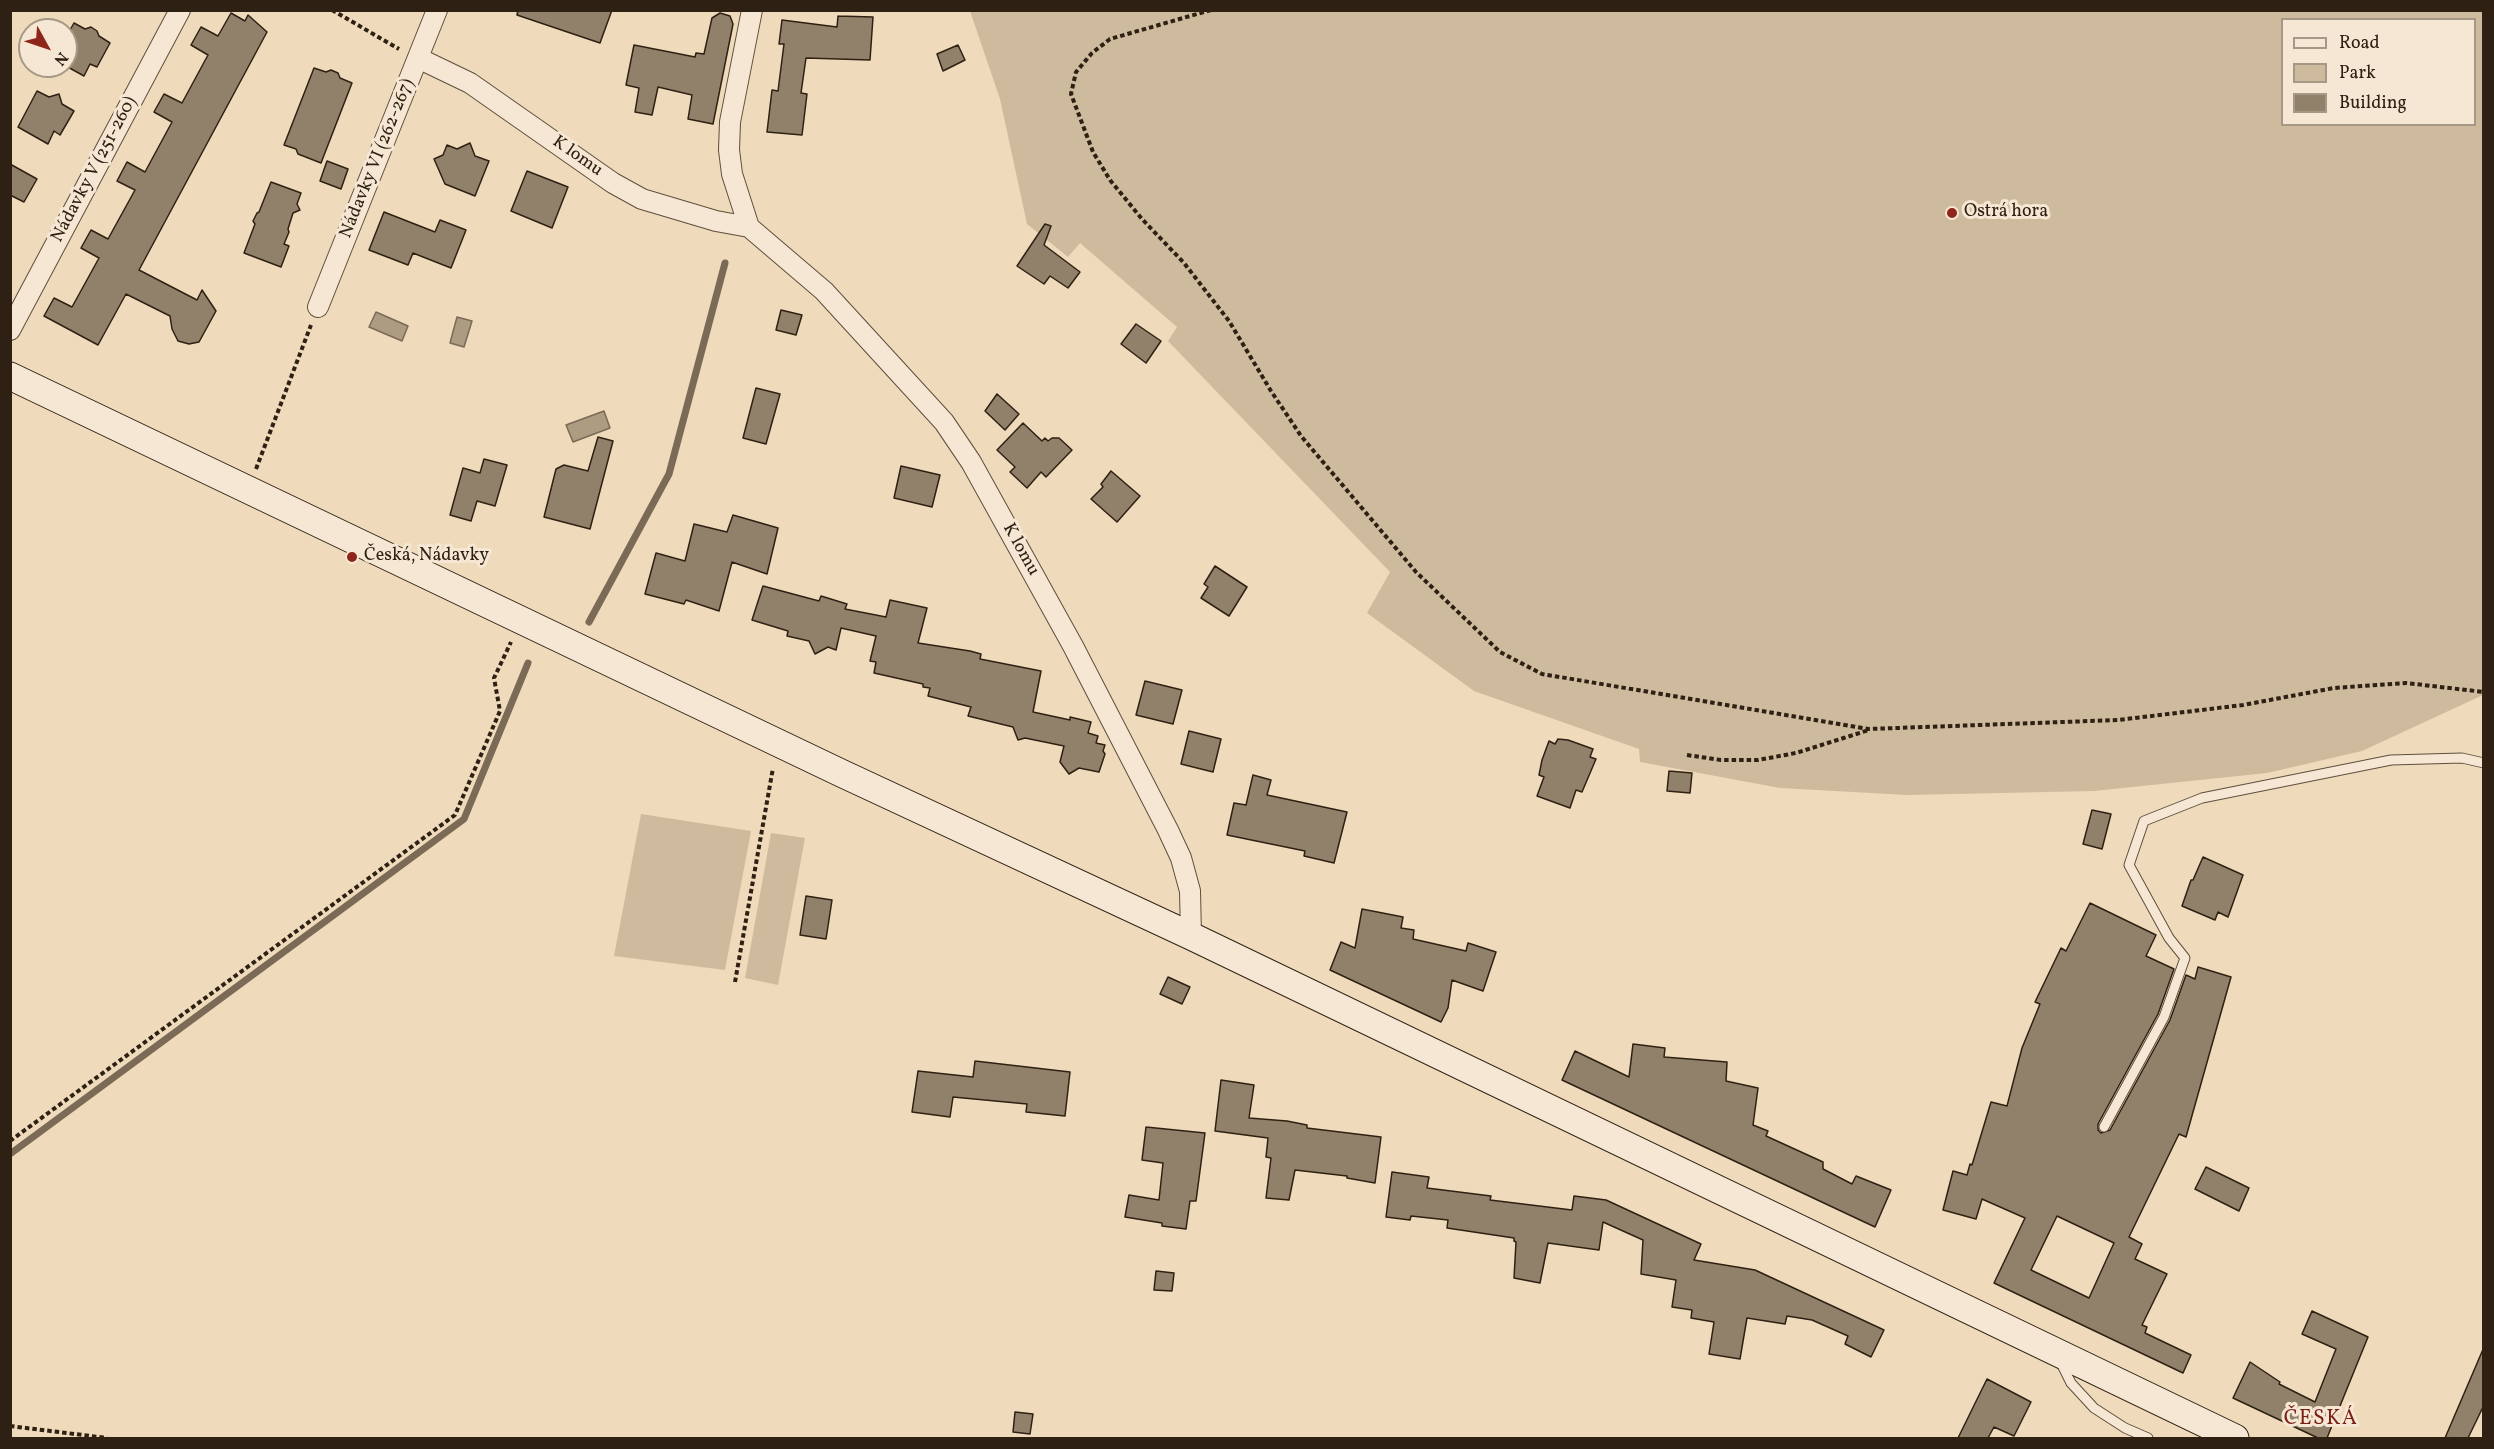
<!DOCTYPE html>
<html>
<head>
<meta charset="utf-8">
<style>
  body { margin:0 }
  #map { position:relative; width:2494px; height:1449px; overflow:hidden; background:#efdabb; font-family:Vollkorn,serif }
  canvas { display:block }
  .frame { position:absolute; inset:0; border:12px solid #2e2113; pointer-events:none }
  .legend { position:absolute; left:2281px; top:18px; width:195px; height:108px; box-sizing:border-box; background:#f5e7d3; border:2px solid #a59886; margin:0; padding:8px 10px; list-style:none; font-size:18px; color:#2e2113 }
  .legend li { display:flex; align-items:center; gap:12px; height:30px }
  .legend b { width:30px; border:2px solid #a59886 }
  .north { position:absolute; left:18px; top:18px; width:60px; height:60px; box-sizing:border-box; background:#f5e7d3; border:2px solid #a59886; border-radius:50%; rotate:130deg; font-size:16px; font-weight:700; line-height:24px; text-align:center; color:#2e2113 }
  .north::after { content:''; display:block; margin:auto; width:21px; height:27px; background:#8f2418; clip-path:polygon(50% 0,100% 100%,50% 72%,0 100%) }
</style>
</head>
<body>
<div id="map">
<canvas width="2494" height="1449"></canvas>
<div class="frame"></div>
<ul class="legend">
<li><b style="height:8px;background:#f5e7d3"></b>Road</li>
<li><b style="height:16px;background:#cebb9e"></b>Park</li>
<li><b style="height:16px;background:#92816a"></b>Building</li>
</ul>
<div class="north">N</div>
</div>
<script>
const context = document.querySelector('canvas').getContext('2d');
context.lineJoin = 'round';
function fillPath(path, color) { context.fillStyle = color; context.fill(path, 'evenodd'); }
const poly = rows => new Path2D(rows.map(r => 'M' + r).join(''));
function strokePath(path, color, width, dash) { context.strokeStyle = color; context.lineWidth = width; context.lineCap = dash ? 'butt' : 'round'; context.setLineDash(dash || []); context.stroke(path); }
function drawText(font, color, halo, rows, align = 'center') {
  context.font = font + ' Vollkorn,serif'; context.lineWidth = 6; context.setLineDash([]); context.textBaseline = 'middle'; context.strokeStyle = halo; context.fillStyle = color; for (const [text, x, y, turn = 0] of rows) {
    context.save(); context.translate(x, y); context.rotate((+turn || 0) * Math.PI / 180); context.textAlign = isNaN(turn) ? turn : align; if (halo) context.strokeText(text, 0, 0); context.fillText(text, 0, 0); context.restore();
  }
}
fillPath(poly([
  [970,11,2483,11,2483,695,2362,751,2267,773,2094,791,1907,795,1780,788,1640,762,1639,749,1474,691,1367,613,1390,572,1168,341,1177,327,1080,243,1068,257,1027,224,1000,99],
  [2282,20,2474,20,2474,124,2282,124],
  [641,814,751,831,725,970,614,956],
  [771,833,805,838,778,985,745,978]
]), '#cebb9e');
const water = poly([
  [376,312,408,326,402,341,369,327,376,312],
  [457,317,472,321,464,347,450,343,457,317],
  [604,411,610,428,573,442,566,425,604,411]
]);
fillPath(water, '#ad9b82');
strokePath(water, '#7a6a56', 1.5);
strokePath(poly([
  [589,622,669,474,725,263],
  [10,1154,464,819,528,663]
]), '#7a6a56', 7);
const building = poly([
  [518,10,612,10,600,43,517,15,518,10],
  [231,13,245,21,248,15,267,32,139,270,197,300,202,290,216,311,199,342,189,344,178,341,172,329,170,316,126,294,98,345,44,316,54,298,72,307,99,258,81,248,91,230,108,239,135,190,117,181,127,162,145,172,172,122,154,112,164,94,182,103,208,55,191,45,201,27,218,36,231,13],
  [720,13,730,16,733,24,713,124,688,119,692,95,658,87,652,115,635,112,639,88,626,85,634,45,695,57,696,53,704,54,712,18,720,13],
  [838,16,873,17,870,60,806,58,801,93,807,94,802,135,767,132,772,90,778,91,784,44,779,44,782,20,837,27,838,16],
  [74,23,85,29,91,27,97,31,99,36,110,43,97,67,90,64,84,76,66,66,66,37,74,23],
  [958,45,965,60,943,71,937,54,958,45],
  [314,68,326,72,331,70,338,73,340,78,352,83,321,163,298,154,296,149,284,145,314,68],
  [37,91,49,97,59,94,62,104,74,111,60,135,54,131,48,144,18,127,37,91],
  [470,143,475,156,489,161,475,196,445,184,434,159,443,155,447,145,457,149,470,143],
  [327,161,348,169,341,189,320,181,327,161],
  [10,164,37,179,24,202,10,195,10,164],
  [527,171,568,187,552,228,511,211,527,171],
  [271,182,301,193,297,204,300,210,293,213,288,229,289,232,284,244,289,246,281,267,244,253,255,224,253,221,257,213,259,212,271,182],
  [384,212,435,232,440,220,466,230,451,268,413,253,408,265,369,250,384,212],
  [1045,224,1051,226,1044,245,1080,272,1068,288,1050,276,1044,284,1017,266,1045,224],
  [781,310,802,315,796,335,776,330,781,310],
  [1136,324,1161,341,1146,363,1121,344,1136,324],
  [756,388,780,394,766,444,743,438,756,388],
  [997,394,1019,414,1005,430,985,411,997,394],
  [1023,423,1042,441,1045,438,1048,441,1052,438,1059,438,1072,450,1046,477,1041,472,1027,488,1010,472,1015,467,997,450,1023,423],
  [598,437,613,441,590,529,544,517,556,469,564,465,588,471,598,437],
  [484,459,507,465,495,506,477,501,471,521,450,515,463,468,480,473,484,459],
  [901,466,940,475,932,507,894,498,901,466],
  [1111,471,1140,496,1117,522,1091,499,1103,487,1101,484,1111,471],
  [733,515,778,528,767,574,732,562,719,611,686,600,684,604,645,594,656,553,685,561,694,524,727,532,733,515],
  [1215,566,1247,587,1229,616,1201,598,1208,587,1204,584,1215,566],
  [763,586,819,601,821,596,847,604,845,609,886,617,890,600,927,608,918,643,970,651,981,654,980,659,1041,671,1033,712,1070,720,1070,717,1091,722,1088,733,1098,736,1096,743,1105,745,1103,751,1105,754,1099,772,1079,768,1069,774,1060,762,1064,746,1025,738,1018,740,1013,727,968,716,971,707,928,696,930,688,923,687,923,684,874,673,876,662,870,661,876,636,841,628,836,650,828,647,815,654,809,641,787,636,788,631,752,620,763,586],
  [1145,681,1182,690,1173,724,1136,715,1145,681],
  [1189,731,1221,739,1213,772,1181,764,1189,731],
  [1558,739,1568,740,1593,749,1590,757,1596,759,1582,792,1576,790,1570,808,1537,796,1544,777,1539,775,1542,760,1549,741,1555,744,1558,739],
  [1669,771,1692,773,1690,793,1667,791,1669,771],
  [1253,775,1271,780,1267,795,1347,812,1334,863,1304,856,1305,851,1227,835,1234,803,1246,805,1253,775],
  [2092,810,2111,814,2102,849,2083,844,2092,810],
  [2203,857,2243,875,2228,917,2218,912,2215,920,2182,906,2191,880,2193,880,2203,857],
  [806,896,832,900,826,939,800,935,806,896],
  [2090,903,2156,935,2146,956,2174,969,2158,1014,2098,1124,2098,1130,2101,1133,2110,1130,2170,1020,2186,975,2195,979,2198,967,2231,977,2186,1137,2179,1134,2129,1237,2142,1244,2135,1259,2167,1274,2142,1325,2147,1327,2145,1333,2191,1355,2183,1373,1994,1283,2025,1218,1982,1199,1976,1219,1943,1210,1953,1171,1967,1175,1970,1164,1972,1165,1991,1102,2007,1106,2022,1048,2040,1004,2035,1002,2061,948,2066,951,2090,903],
  [2057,1216,2114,1243,2089,1298,2031,1270,2057,1216],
  [1362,909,1403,917,1401,928,1414,930,1413,939,1466,951,1468,943,1496,952,1483,991,1452,980,1448,1008,1441,1022,1330,970,1341,942,1355,948,1362,909],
  [1168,977,1190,987,1182,1004,1160,994,1168,977],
  [1633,1044,1665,1048,1664,1057,1727,1062,1726,1081,1758,1088,1753,1125,1768,1131,1766,1136,1823,1162,1823,1169,1852,1184,1856,1176,1891,1190,1875,1227,1562,1080,1575,1051,1629,1077,1633,1044],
  [975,1061,1070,1072,1065,1116,1026,1112,1027,1104,953,1097,950,1117,912,1112,918,1071,973,1077,975,1061],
  [1221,1080,1254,1085,1249,1118,1287,1121,1307,1125,1307,1128,1381,1137,1375,1183,1347,1178,1347,1176,1295,1170,1289,1200,1266,1198,1271,1158,1266,1157,1268,1138,1215,1131,1221,1080],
  [1146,1127,1205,1133,1196,1201,1190,1201,1186,1229,1162,1226,1162,1223,1125,1217,1129,1195,1159,1200,1163,1163,1142,1160,1146,1127],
  [2206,1167,2249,1188,2239,1211,2195,1189,2206,1167],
  [1392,1172,1429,1177,1427,1188,1491,1196,1490,1200,1572,1210,1574,1196,1606,1200,1701,1244,1694,1260,1755,1270,1884,1330,1871,1357,1845,1344,1848,1336,1812,1320,1787,1316,1785,1324,1747,1318,1740,1359,1709,1354,1714,1322,1691,1318,1692,1310,1672,1307,1676,1280,1641,1274,1643,1240,1603,1222,1599,1250,1548,1243,1540,1283,1514,1278,1516,1242,1514,1241,1514,1238,1447,1228,1448,1220,1411,1216,1410,1220,1386,1217,1392,1172],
  [1156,1271,1174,1273,1172,1291,1154,1290,1156,1271],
  [2312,1311,2368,1337,2327,1438,2318,1438,2233,1398,2250,1362,2280,1382,2279,1384,2315,1402,2336,1349,2302,1334,2312,1311],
  [2484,1347,2484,1405,2468,1438,2445,1438,2484,1347],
  [1987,1379,2031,1402,2014,1436,1994,1427,1988,1438,1958,1438,1987,1379],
  [1015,1412,1033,1414,1030,1434,1013,1432,1015,1412]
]);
fillPath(building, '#92816a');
strokePath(building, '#2e2113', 1.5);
const lane = poly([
  [2104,1127,2164,1017,2185,958,2169,938,2129,865,2144,821,2202,798,2391,760,2462,758,2484,763],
  [2060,1361,2071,1383,2094,1408,2125,1428,2148,1438]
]);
const street = poly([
  [418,58,470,83,613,183,642,199,716,221,749,227,824,291,944,422,971,462,1073,646,1168,830,1181,858,1190,891,1191,936],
  [749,227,732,174,729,150,730,122,752,10],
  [318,307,437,10],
  [10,330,180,10]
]);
const secondary = poly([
  [10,376,841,773,1191,936,2235,1438]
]);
strokePath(lane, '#5e4f3d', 11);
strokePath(street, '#5e4f3d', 22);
strokePath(secondary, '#2e2113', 29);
strokePath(poly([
  [332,10,399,49],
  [1211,10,1110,39,1092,53,1076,72,1071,94,1093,152,1110,180,1142,219,1184,263,1229,321,1271,391,1301,436,1416,572,1500,652,1542,674,1869,729,2118,720,2243,705,2334,688,2406,683,2484,692],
  [256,469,311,325],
  [1687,755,1721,760,1758,760,1796,753,1869,730],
  [735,982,773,768],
  [10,1141,455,815,500,711,494,678,511,642],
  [10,1426,107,1438]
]), '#2e2113', 4, [4.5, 3]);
strokePath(lane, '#f5e7d3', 9);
strokePath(street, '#f5e7d3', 20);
strokePath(secondary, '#f5e7d3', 27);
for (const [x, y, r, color] of [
  [1952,213,6,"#8f2418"],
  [352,557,6,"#8f2418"]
]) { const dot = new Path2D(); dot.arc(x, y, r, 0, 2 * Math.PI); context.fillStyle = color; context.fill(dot); strokePath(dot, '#f5e7d3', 2); }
drawText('18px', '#2e2113', '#f5e7d3', [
  ["K lomu",577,157,35],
  ["Nádavky VI (262-267)",378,159,-68],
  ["Nádavky V (251-260)",95,170,-62],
  ["K lomu",1020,550,61]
]);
drawText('18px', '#2e2113', '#f5e7d3', [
  ["Ostrá hora",1964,213],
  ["Česká, Nádavky",364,557]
], 'left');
context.letterSpacing = '1.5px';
drawText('21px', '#7a1f14', '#f5e7d3', [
  ["ČESKÁ",2321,1420]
]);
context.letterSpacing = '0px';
</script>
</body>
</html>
